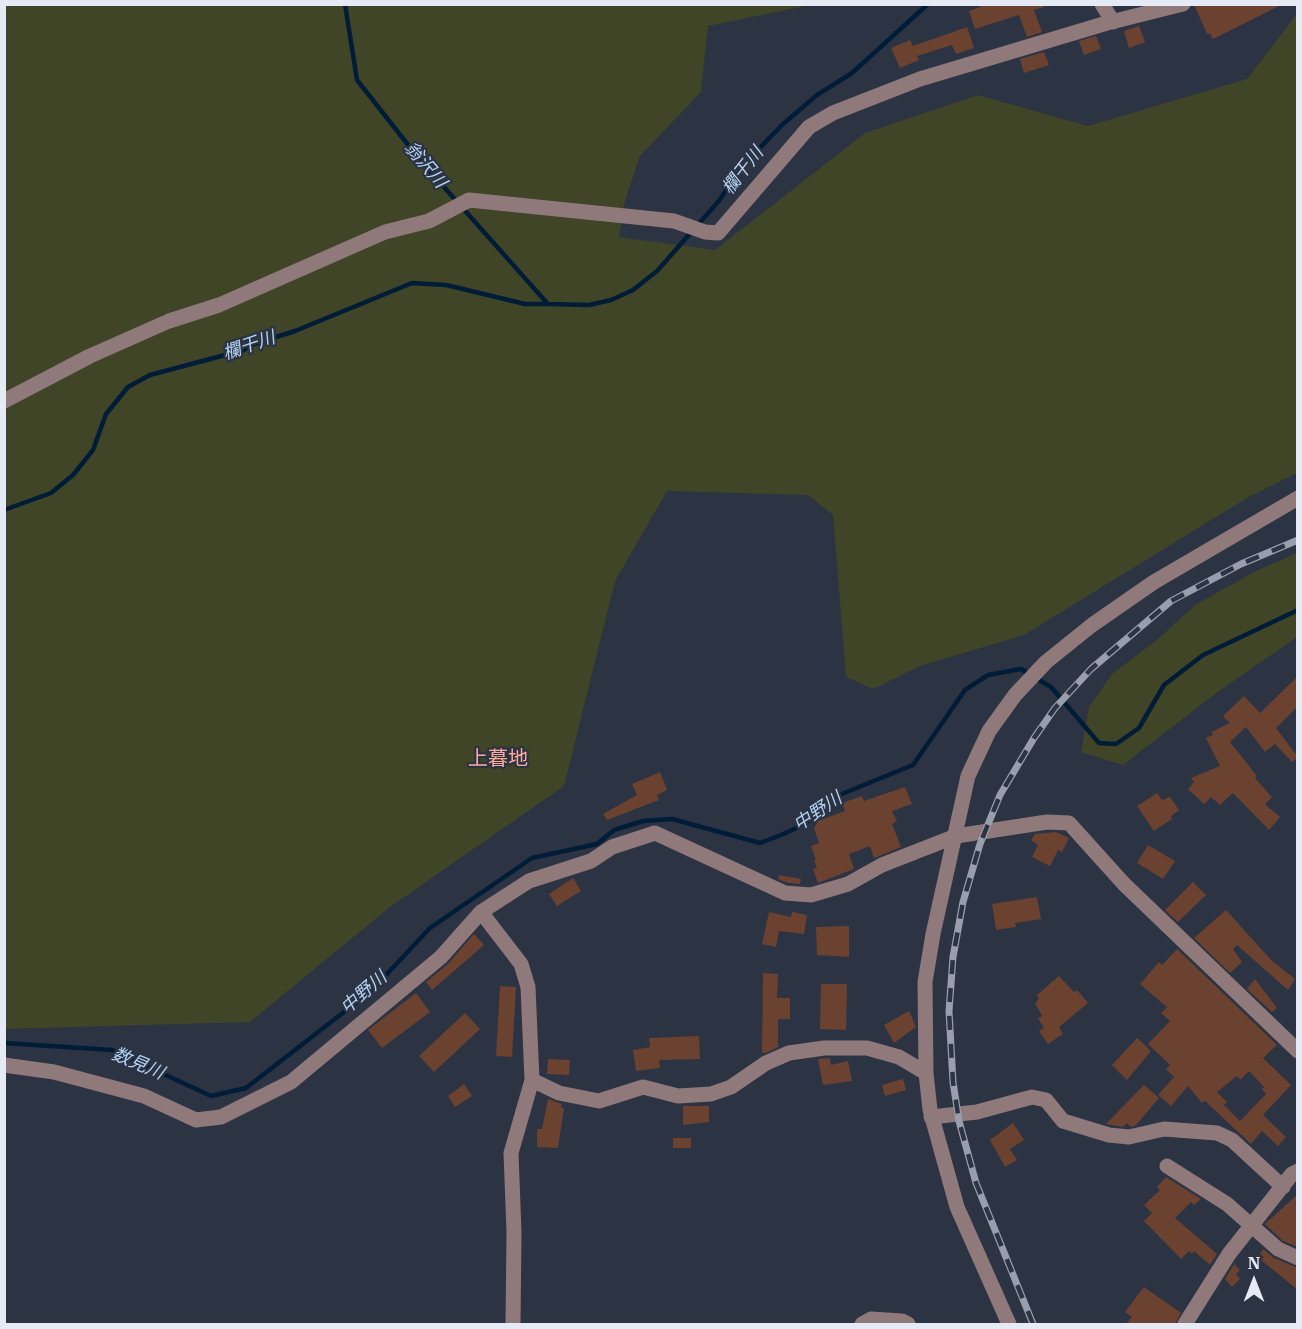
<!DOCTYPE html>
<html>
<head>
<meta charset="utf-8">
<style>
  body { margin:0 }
  #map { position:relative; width:1302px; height:1329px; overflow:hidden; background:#2c3343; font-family:"IBM Plex Serif",serif }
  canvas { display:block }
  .frame { position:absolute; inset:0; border:6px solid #e5eaf4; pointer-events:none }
  .north { position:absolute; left:1224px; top:1251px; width:60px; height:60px; -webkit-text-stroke:4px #2c3343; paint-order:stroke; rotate:0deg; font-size:16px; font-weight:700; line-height:24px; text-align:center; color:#e5eaf4 }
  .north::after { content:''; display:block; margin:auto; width:21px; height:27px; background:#e5eaf4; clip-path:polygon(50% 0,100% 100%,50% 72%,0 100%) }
</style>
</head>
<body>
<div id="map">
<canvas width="1302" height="1329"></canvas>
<div class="frame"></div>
<div class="north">N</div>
</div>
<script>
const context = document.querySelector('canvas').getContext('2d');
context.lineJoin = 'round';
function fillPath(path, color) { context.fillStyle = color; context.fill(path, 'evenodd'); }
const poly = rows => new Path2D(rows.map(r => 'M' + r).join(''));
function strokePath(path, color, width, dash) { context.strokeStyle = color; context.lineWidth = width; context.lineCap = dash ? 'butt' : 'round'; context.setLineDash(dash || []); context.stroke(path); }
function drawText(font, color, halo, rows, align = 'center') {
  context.font = font + ' "IBM Plex Serif","Noto Sans JP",serif'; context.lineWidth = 4.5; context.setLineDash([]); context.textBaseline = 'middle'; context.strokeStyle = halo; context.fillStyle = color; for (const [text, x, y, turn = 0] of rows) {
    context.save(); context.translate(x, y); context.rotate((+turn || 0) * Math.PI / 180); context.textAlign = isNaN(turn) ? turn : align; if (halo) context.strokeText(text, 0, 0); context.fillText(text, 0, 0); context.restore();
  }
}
fillPath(poly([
  [4,5,811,5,708,26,701,92,640,156,625,201,619,237,715,250,865,133,978,95,1088,126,1247,79,1297,14,1297,473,1247,498,1024,635,920,666,873,689,846,677,833,515,808,495,667,491,615,581,564,786,390,907,250,1022,5,1029],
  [1297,553,1297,637,1215,694,1123,765,1081,752,1089,707,1112,674,1158,639,1195,605,1256,571]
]), '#3f4526');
strokePath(poly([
  [345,4,357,80,420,160,547,303],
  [547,304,589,305,611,300,633,290,657,271,718,202,746,162,782,125,817,95,852,73,928,4],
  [4,510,51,493,73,475,93,450,106,414,128,387,150,375,244,350,251,345,295,331,412,283,446,285,525,304,547,304],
  [4,1043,112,1050,211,1096,246,1088,371,991,430,928,532,858,597,844,614,830,643,821,672,819,760,843,781,835,805,824,832,798,913,765,965,690,988,675,1021,669,1051,687,1099,743,1116,744,1139,728,1164,685,1203,655,1298,610]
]), '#001c37', 4.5);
fillPath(poly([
  [987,4,1043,4,1044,7,1034,10,1042,32,1027,37,1019,15,975,29,969,11],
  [1194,4,1283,4,1213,39,1210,33,1207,34],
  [1139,26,1145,42,1129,48,1124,31],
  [967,27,974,48,956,54,952,45,917,56,919,60,900,68,891,48,910,40,913,46],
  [1096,36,1101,49,1084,55,1079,41],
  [1044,52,1049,65,1024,73,1020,59],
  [1298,676,1298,706,1276,728,1298,757,1292,762,1275,744,1265,752,1246,727,1230,742,1257,776,1255,778,1272,797,1265,804,1280,817,1269,830,1233,793,1220,805,1211,797,1204,804,1188,789,1194,782,1191,778,1220,766,1206,738,1213,735,1211,732,1230,723,1223,716,1244,696,1260,713],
  [660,772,667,790,657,795,659,800,607,820,603,814,637,795,632,784],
  [905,787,912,804,892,811,897,821,892,824,901,847,874,858,870,846,849,854,854,869,818,883,813,869,817,868,814,861,816,860,811,846,819,843,814,828,818,821,845,811,842,803,862,796,864,801],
  [1157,793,1162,800,1170,797,1179,810,1171,816,1172,819,1154,831,1137,806],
  [1056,832,1069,838,1062,852,1058,850,1050,866,1032,857,1038,845,1031,840,1035,834],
  [1148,845,1175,861,1163,879,1137,863],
  [779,875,801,879,800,884,788,883,778,879],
  [573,878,581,891,557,906,549,894],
  [1193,882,1206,895,1178,922,1165,910],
  [1037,897,1041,919,1015,923,1016,927,996,930,992,904],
  [1226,910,1272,961,1295,979,1288,990,1237,945,1233,949,1242,962,1230,973,1194,938],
  [769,912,791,917,792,912,807,915,804,934,779,931,776,947,762,944],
  [849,926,849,957,817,955,816,927],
  [474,934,484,945,432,990,426,982,448,964],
  [1177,949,1277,1045,1263,1058,1291,1085,1263,1115,1286,1137,1278,1146,1262,1131,1251,1144,1205,1101,1202,1103,1188,1086,1171,1106,1158,1095,1174,1077,1166,1069,1170,1065,1148,1044,1170,1021,1161,1013,1167,1007,1140,984,1159,962,1162,965],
  [1249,1071,1264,1087,1262,1089,1266,1094,1240,1121,1224,1105,1227,1102,1217,1092,1237,1076,1240,1080],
  [763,973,778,974,777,998,790,998,790,1019,778,1019,778,1047,766,1053,762,1053],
  [1059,976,1074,992,1077,990,1088,1003,1059,1027,1063,1034,1048,1044,1039,1031,1044,1028,1038,1018,1042,1016,1035,1003,1039,999,1037,995],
  [1255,979,1277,1008,1272,1012,1247,989],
  [821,984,847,984,846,1030,820,1029],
  [500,986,516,987,512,1057,496,1056],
  [416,993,430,1012,382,1048,368,1030],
  [909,1011,916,1027,894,1043,884,1025],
  [465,1013,480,1029,434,1072,419,1056],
  [699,1036,700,1059,659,1060,660,1068,636,1071,633,1050,650,1047,649,1038],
  [1137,1038,1151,1051,1127,1080,1112,1065],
  [830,1058,831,1065,848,1061,852,1081,823,1085,818,1059],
  [548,1059,570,1060,569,1075,547,1074],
  [903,1079,906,1090,885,1096,882,1085],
  [464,1084,472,1096,455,1107,448,1096],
  [1144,1085,1159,1098,1136,1125,1131,1127,1127,1123,1123,1127,1106,1124],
  [548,1099,562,1104,561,1108,564,1108,558,1148,537,1147,537,1129,542,1129],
  [683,1106,709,1106,709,1122,683,1125],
  [1013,1123,1024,1140,1010,1149,1017,1160,1005,1167,990,1140],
  [673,1138,691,1138,691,1148,673,1148],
  [1166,1177,1201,1199,1194,1205,1191,1202,1175,1218,1217,1254,1210,1265,1194,1251,1192,1254,1189,1251,1181,1259,1144,1221,1152,1213,1144,1205,1160,1190,1157,1187],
  [1298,1194,1298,1247,1283,1241,1265,1224],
  [1263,1249,1274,1258,1298,1268,1298,1290,1261,1260,1264,1257,1260,1254],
  [1234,1264,1240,1270,1236,1274,1240,1279,1232,1287,1225,1279],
  [1144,1287,1181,1313,1175,1324,1126,1324,1132,1317,1125,1312]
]), '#6b4230');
strokePath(poly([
  [1102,4,1113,22],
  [4,401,90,356,169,321,219,305,385,232,429,221,469,200,674,221,705,232,718,233,809,127,833,113,920,79,1107,23,1183,4],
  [481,912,521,964,528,987,532,1080,511,1153,514,1232,513,1324],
  [4,1065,54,1072,144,1096,196,1120,221,1117,291,1082,441,957,481,912,529,881,591,861,612,847,655,833,785,893,811,895,848,884,882,865,956,836,1047,822,1069,823,1124,884,1298,1051],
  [532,1080,559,1093,599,1101,643,1087,678,1096,711,1094,731,1087,766,1063,789,1053,824,1048,867,1048,899,1057,926,1073],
  [931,1117,977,1112,1032,1097,1046,1100,1063,1121,1109,1135,1129,1137,1164,1129,1217,1133,1232,1140,1283,1187],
  [1167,1166,1227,1204,1278,1249,1298,1258],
  [862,1324,871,1319,902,1321,908,1324],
  [1009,1324,957,1207,930,1110,926,1073,925,982,933,934,968,776,989,731,1015,695,1046,662,1092,625,1154,582,1298,498],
  [1185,1324,1229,1254,1292,1174,1298,1171]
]), '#90797b', 15);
const rail = poly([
  [1033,1324,976,1183,959,1121,953,1082,949,1011,953,957,963,902,980,844,1000,795,1034,738,1055,708,1091,669,1171,601,1241,564,1298,540]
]);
strokePath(rail, '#989eab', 7);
strokePath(rail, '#2c3343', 4.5, [14]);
drawText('italic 18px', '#b4d3f4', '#2c3343', [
  ["翁沢川",425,165,50],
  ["欄干川",743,171,-52],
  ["欄干川",249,346,-19],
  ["中野川",818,812,-34],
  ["中野川",364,993,-41],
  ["数見川",138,1064,23]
]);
drawText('20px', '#fdaa9e', '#2c3343', [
  ["上暮地",498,759]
]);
</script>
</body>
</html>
